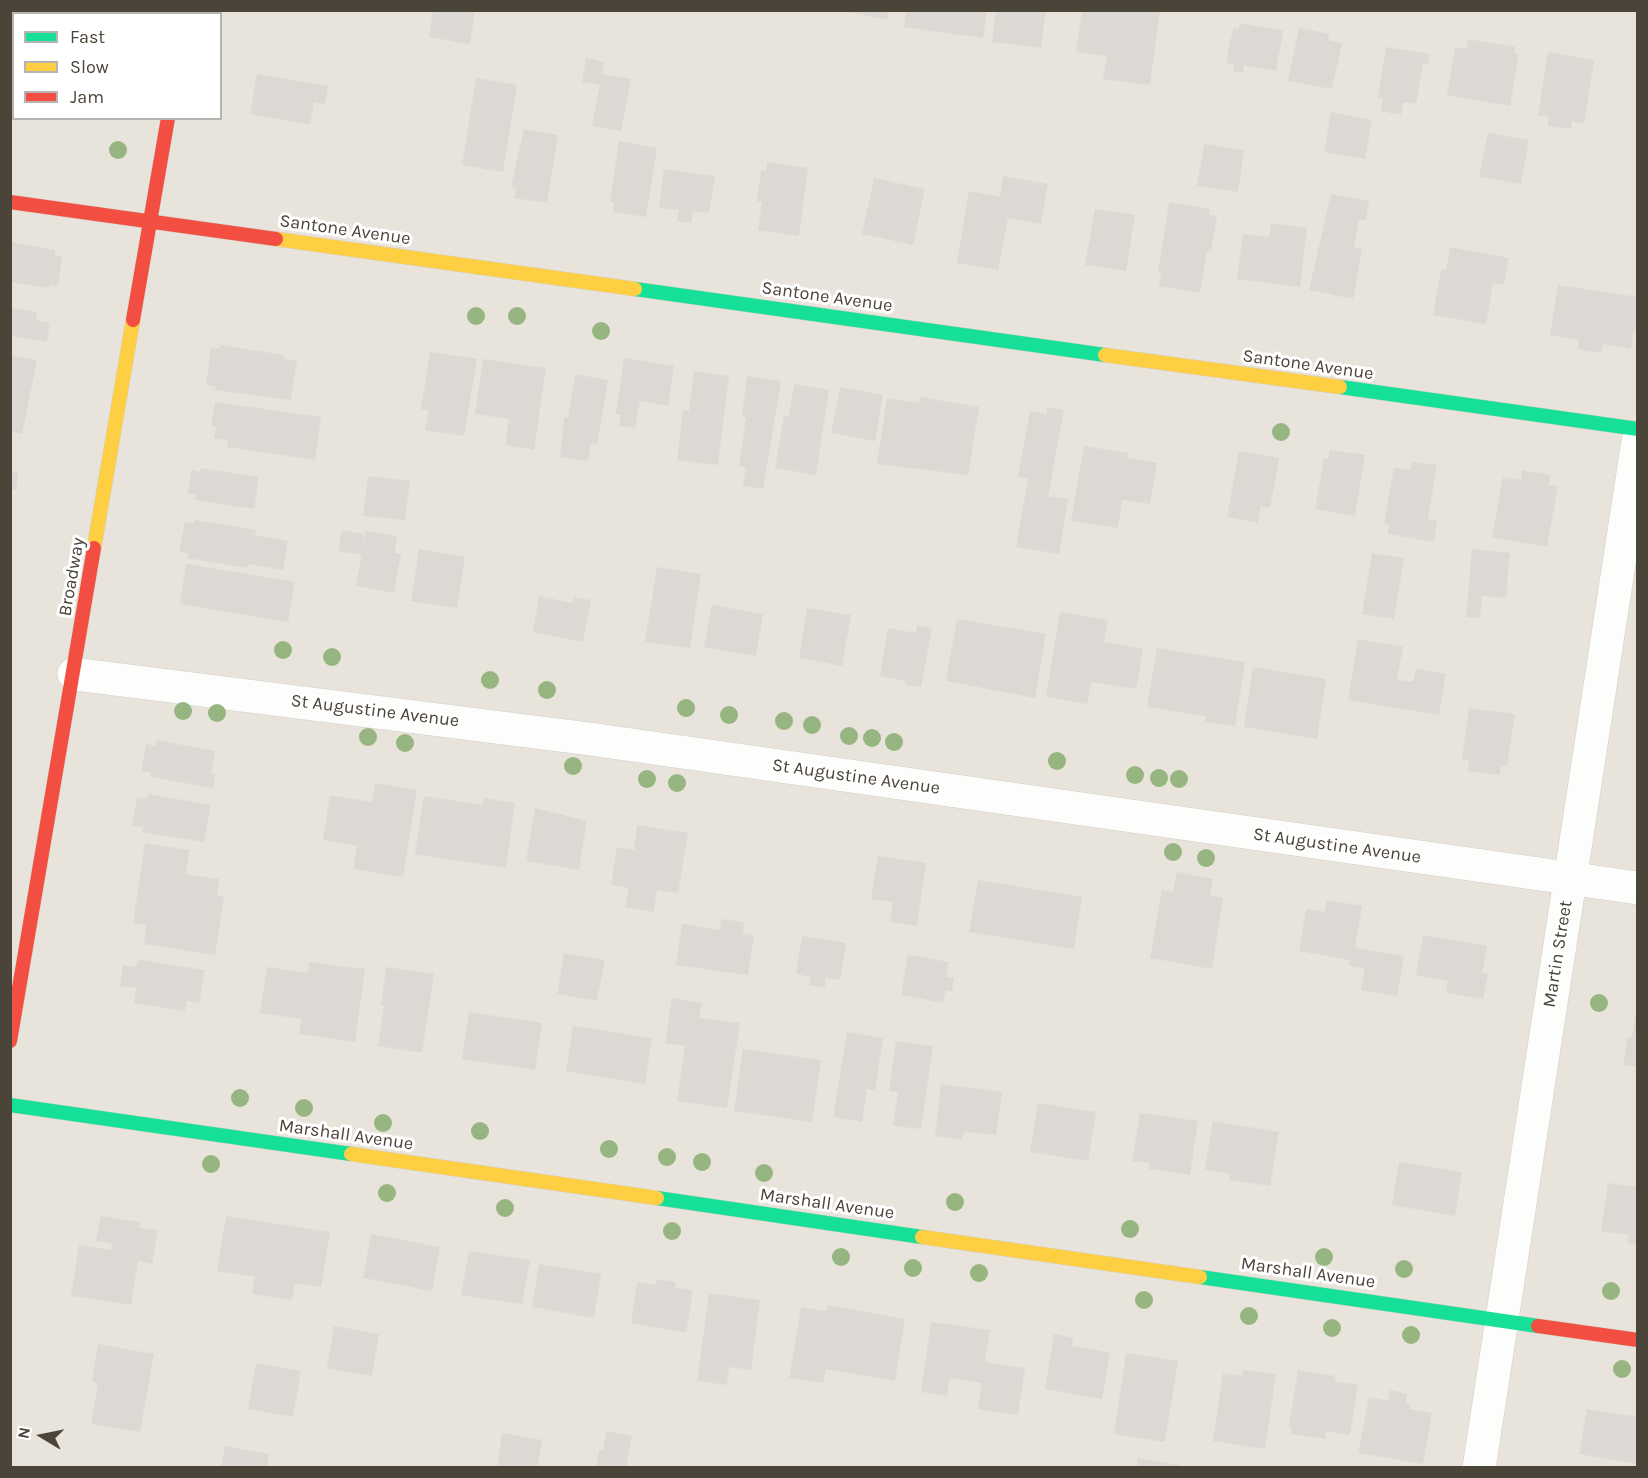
<!DOCTYPE html>
<html>
<head>
<meta charset="utf-8">
<style>
  body { margin:0 }
  #map { position:relative; width:1648px; height:1478px; overflow:hidden; background:#f3f2ee; font-family:Karla,sans-serif }
  canvas { display:block }
  .frame { position:absolute; inset:0; border:12px solid #4b4438; pointer-events:none }
  .legend { position:absolute; left:12px; top:12px; width:210px; height:108px; box-sizing:border-box; background:#fff; border:2px solid #b7b4af; margin:0; padding:8px 10px; list-style:none; font-size:18px; color:#4b4438 }
  .legend li { display:flex; align-items:center; gap:12px; height:30px }
  .legend b { width:30px; border:2px solid #b7b4af }
  .north { position:absolute; left:12px; top:1406px; width:60px; height:60px; -webkit-text-stroke:4px #fff; paint-order:stroke; rotate:280deg; font-size:16px; font-weight:700; line-height:24px; text-align:center; color:#4b4438 }
  .north::after { content:''; display:block; margin:auto; width:21px; height:27px; background:#4b4438; clip-path:polygon(50% 0,100% 100%,50% 72%,0 100%) }
</style>
</head>
<body>
<div id="map">
<canvas width="1648" height="1478"></canvas>
<div class="frame"></div>
<ul class="legend">
<li><b style="height:8px;background:#16e098"></b>Fast</li>
<li><b style="height:8px;background:#ffcf43"></b>Slow</li>
<li><b style="height:8px;background:#f24e42"></b>Jam</li>
</ul>
<div class="north">N</div>
</div>
<script>
const context = document.querySelector('canvas').getContext('2d');
context.lineJoin = 'round';
function fillPath(path, color) { context.fillStyle = color; context.fill(path, 'evenodd'); }
const poly = rows => new Path2D(rows.map(r => 'M' + r).join(''));
function strokePath(path, color, width, dash) { context.strokeStyle = color; context.lineWidth = width; context.lineCap = dash ? 'butt' : 'round'; context.setLineDash(dash || []); context.stroke(path); }
function drawText(font, color, halo, rows, align = 'center') {
  context.font = font + ' Karla,sans-serif'; context.lineWidth = 6; context.setLineDash([]); context.textBaseline = 'middle'; context.strokeStyle = halo; context.fillStyle = color; for (const [text, x, y, turn = 0] of rows) {
    context.save(); context.translate(x, y); context.rotate((+turn || 0) * Math.PI / 180); context.textAlign = isNaN(turn) ? turn : align; if (halo) context.strokeText(text, 0, 0); context.fillText(text, 0, 0); context.restore();
  }
}
fillPath(poly([
  [11,11,1637,11,1637,1467,11,1467],
  [14,14,220,14,220,118,14,118]
]), '#e8e4db');
fillPath(poly([
  [433,10,475,10,470,44,429,37],
  [838,10,889,10,888,20],
  [906,10,987,10,983,38,904,27],
  [996,10,1046,10,1041,48,992,42],
  [1082,10,1160,10,1150,85,1103,79,1107,56,1076,52],
  [1240,23,1283,31,1276,71,1244,65,1243,73,1233,71,1234,64,1226,63,1233,28,1239,29],
  [1299,28,1329,34,1328,40,1342,43,1332,89,1288,81],
  [1468,39,1515,47,1514,53,1519,54,1510,106,1447,95,1455,47,1466,49],
  [1386,47,1430,54,1428,65,1423,64,1416,104,1403,102,1401,115,1381,111,1383,98,1378,97],
  [1548,52,1594,60,1584,123,1572,121,1571,129,1548,126,1549,117,1538,115],
  [586,58,604,62,602,74,631,79,621,131,592,126,600,85,582,82],
  [257,74,328,86,325,104,314,102,310,125,250,114],
  [476,78,517,85,503,172,462,165],
  [1331,112,1372,120,1365,159,1324,152],
  [524,129,558,135,547,203,514,198,516,188,511,187],
  [1488,133,1529,140,1521,184,1479,177],
  [619,141,657,148,646,217,613,212,614,203,610,202],
  [1204,144,1244,150,1238,192,1197,186],
  [767,162,808,168,799,236,758,230,762,202,757,201,761,171,766,171],
  [664,169,715,176,709,213,693,211,691,223,677,221,679,210,659,208],
  [1003,176,1048,184,1041,224,1008,218,998,270,957,263,969,191,1000,197],
  [874,178,925,189,913,245,862,234],
  [1331,194,1369,201,1366,220,1359,219,1354,248,1362,249,1353,299,1309,290],
  [1169,202,1210,209,1209,215,1217,216,1211,251,1207,251,1200,293,1159,286,1161,272,1158,272],
  [1095,209,1135,215,1126,271,1085,265],
  [1271,223,1307,228,1300,287,1237,279,1243,234,1269,237],
  [10,242,55,250,55,255,62,256,58,286,49,285,49,288,10,282],
  [1450,247,1509,258,1504,285,1493,283,1486,324,1433,315,1441,270,1446,270],
  [1558,285,1638,297,1638,330,1634,329,1631,349,1603,344,1601,353,1577,349,1579,340,1550,335],
  [10,308,37,312,36,320,50,323,47,342,10,336],
  [220,345,285,355,284,359,297,360,291,400,215,390,216,387,206,385,211,348,219,349],
  [430,352,477,359,464,436,425,430,429,410,421,409],
  [10,355,37,360,22,434,10,432],
  [624,358,674,366,668,406,640,401,635,428,619,426,621,415,616,414],
  [483,359,546,368,534,450,505,445,509,419,475,414],
  [694,371,729,376,718,465,677,460,683,410,689,411],
  [575,374,608,380,597,444,591,443,588,461,560,457,564,417,568,417],
  [747,376,781,381,763,489,743,486,746,467,739,466,746,418,742,417],
  [794,384,829,390,816,475,775,468,784,416,789,417],
  [840,387,883,395,875,441,831,433],
  [920,397,979,407,968,475,877,464,887,398,919,403],
  [215,402,321,417,315,460,227,447,228,440,214,438,216,427,211,426],
  [1047,407,1064,410,1048,496,1068,499,1059,554,1016,547,1028,479,1018,477,1030,411,1046,414],
  [1084,446,1128,453,1128,458,1157,463,1150,504,1122,500,1118,528,1071,521],
  [1330,450,1365,455,1355,516,1315,509,1324,458,1328,459],
  [1239,451,1279,458,1270,508,1261,506,1258,523,1227,517],
  [1412,462,1437,465,1428,520,1437,521,1434,542,1388,534,1389,525,1384,524,1394,467,1411,470],
  [200,468,259,477,254,509,195,500,196,495,188,494,191,470,200,472],
  [1522,470,1551,475,1549,485,1558,486,1547,547,1492,537,1503,477,1521,480],
  [10,471,18,472,16,490,10,489],
  [368,476,410,481,405,520,363,516],
  [195,520,256,530,255,535,288,541,283,570,248,564,247,568,187,558,188,553,179,552,185,522,194,523],
  [342,530,364,534,363,548,366,531,397,536,395,553,401,554,394,593,356,586,362,555,338,551],
  [419,549,465,557,457,608,411,601],
  [1472,549,1510,553,1506,598,1482,596,1480,618,1466,617],
  [1372,553,1404,558,1394,619,1362,614],
  [186,564,295,582,288,622,180,604],
  [657,567,701,574,690,648,645,642],
  [539,596,572,603,574,597,591,600,583,642,533,632],
  [712,605,763,614,756,656,704,647],
  [807,608,851,615,842,666,799,658],
  [1060,612,1108,620,1104,642,1143,649,1136,689,1091,682,1087,704,1046,697],
  [957,619,1046,634,1035,698,946,681],
  [917,625,932,628,921,687,905,685,906,681,880,676,888,628,916,633],
  [1358,639,1403,647,1397,680,1413,682,1416,669,1446,674,1439,715,1348,700],
  [1157,648,1245,662,1235,726,1205,722,1206,716,1147,707],
  [1253,667,1326,679,1317,739,1244,727],
  [1469,708,1515,714,1507,766,1501,765,1500,775,1468,771,1469,760,1462,759],
  [156,740,215,751,211,774,215,774,213,788,150,777,151,773,141,771,146,744,155,746],
  [375,783,417,790,403,877,353,869,357,846,323,840,330,795,372,802],
  [148,794,211,805,204,842,142,832,143,827,132,826,137,797,147,799],
  [424,796,483,805,484,798,515,803,506,868,415,854],
  [535,808,587,821,579,870,526,861],
  [637,825,688,833,678,893,657,890,654,912,625,907,629,888,611,885,617,847,634,850],
  [145,843,189,850,186,874,219,879,217,896,224,897,215,955,144,944,146,925,133,923],
  [878,856,926,863,917,926,890,922,893,902,871,899],
  [1177,872,1213,879,1210,896,1223,898,1212,969,1150,958,1162,890,1173,892],
  [978,880,1082,897,1074,949,969,932],
  [1327,900,1362,906,1355,948,1404,956,1397,996,1361,990,1365,968,1349,966,1350,960,1299,951,1306,909,1325,912],
  [721,919,744,922,743,933,754,935,748,975,676,965,682,924,720,930],
  [1423,935,1487,946,1482,973,1488,974,1483,999,1446,993,1448,981,1416,975],
  [802,936,846,943,840,980,826,978,825,987,809,985,811,977,796,974],
  [564,953,605,960,597,1001,557,994],
  [908,955,949,962,946,977,954,978,952,991,946,990,943,1003,901,995],
  [141,960,205,970,199,1003,187,1001,185,1011,134,1003,136,988,120,986,123,965,136,967,138,961],
  [309,962,365,969,355,1042,299,1034,301,1019,260,1013,267,967,308,973],
  [386,967,434,974,422,1053,378,1046,384,1006,381,1006],
  [672,998,702,1003,699,1018,740,1023,727,1108,677,1101,685,1046,665,1043],
  [1636,1011,1638,1011,1638,1067,1623,1065,1628,1037,1632,1037],
  [469,1012,542,1023,535,1070,462,1059],
  [573,1026,652,1038,645,1084,566,1071],
  [847,1032,883,1038,875,1091,867,1089,862,1122,833,1117],
  [896,1041,933,1046,921,1129,893,1126,898,1092,889,1091],
  [743,1049,821,1060,812,1122,734,1111],
  [941,1084,1002,1092,996,1135,964,1132,962,1139,935,1136],
  [1038,1103,1096,1112,1088,1161,1030,1152],
  [1140,1113,1198,1121,1190,1175,1149,1169,1149,1163,1132,1161],
  [1213,1121,1279,1132,1270,1186,1229,1180,1231,1174,1205,1169],
  [1399,1162,1462,1172,1455,1216,1392,1205],
  [1608,1183,1638,1187,1638,1245,1627,1243,1629,1235,1601,1231],
  [101,1216,140,1222,139,1228,158,1230,152,1264,138,1261,131,1305,71,1296,79,1245,111,1250,112,1243,96,1241],
  [226,1216,330,1232,321,1287,295,1283,292,1300,252,1294,255,1277,217,1271],
  [371,1234,440,1247,432,1291,363,1278],
  [469,1251,530,1260,522,1304,461,1295],
  [539,1264,601,1274,594,1318,532,1307],
  [657,1279,676,1282,675,1288,693,1290,686,1333,631,1323,637,1282,656,1285],
  [709,1293,760,1300,751,1370,729,1367,727,1385,697,1381],
  [828,1305,905,1319,895,1381,826,1369,823,1383,789,1378,801,1307,827,1311],
  [931,1322,990,1330,985,1362,1025,1368,1018,1415,978,1409,982,1383,950,1378,947,1396,921,1392],
  [334,1326,379,1334,372,1376,327,1368],
  [1054,1334,1073,1338,1072,1346,1110,1353,1102,1399,1045,1389],
  [98,1344,154,1354,140,1432,91,1424,98,1383,92,1382],
  [1126,1353,1178,1361,1165,1442,1114,1434],
  [256,1363,301,1371,293,1417,248,1409],
  [1243,1370,1276,1374,1265,1449,1213,1441,1223,1373,1242,1376],
  [1298,1370,1335,1376,1334,1381,1358,1385,1350,1435,1326,1431,1325,1439,1291,1434,1292,1427,1289,1426],
  [1390,1390,1407,1394,1405,1403,1410,1404,1409,1409,1432,1413,1423,1464,1358,1453,1369,1397,1388,1401],
  [1587,1409,1638,1417,1638,1464,1579,1454],
  [607,1431,632,1436,626,1468,596,1468,599,1450,603,1450],
  [502,1433,542,1440,537,1468,497,1468],
  [225,1446,269,1454,267,1468,221,1468],
  [1138,1458,1180,1465,1179,1468,1137,1468]
]), '#dcd9d4');
const street = poly([
  [74,674,590,739,1638,888],
  [1479,1468,1638,441]
]);
const fast = poly([
  [635,289,1105,355],
  [1340,387,1638,429],
  [10,1105,351,1154],
  [657,1198,922,1237],
  [1200,1277,1538,1326]
]);
const slow = poly([
  [186,14,187,10],
  [276,239,635,289],
  [1105,355,1340,387],
  [94,548,133,320],
  [351,1154,657,1198],
  [922,1237,1200,1277]
]);
const jam = poly([
  [10,202,276,239],
  [133,320,168,118],
  [10,1041,94,548],
  [1538,1326,1638,1340]
]);
strokePath(street, '#cfcdc8', 34);
strokePath(fast, '#d3cfc4', 15);
strokePath(slow, '#d3cfc4', 15);
strokePath(jam, '#d3cfc4', 15);
strokePath(street, '#fdfdfc', 33);
strokePath(fast, '#16e098', 14);
strokePath(slow, '#ffcf43', 14);
strokePath(jam, '#f24e42', 14);
context.fillStyle = '#96b580';
for (const [x, y] of [
  [118,150],
  [476,316],
  [517,316],
  [601,331],
  [1281,432],
  [283,650],
  [332,657],
  [490,680],
  [547,690],
  [686,708],
  [183,711],
  [217,713],
  [729,715],
  [784,721],
  [812,725],
  [849,736],
  [368,737],
  [872,738],
  [894,742],
  [405,743],
  [1057,761],
  [573,766],
  [1135,775],
  [1159,778],
  [647,779],
  [1179,779],
  [677,783],
  [1173,852],
  [1206,858],
  [1599,1003],
  [240,1098],
  [304,1108],
  [383,1123],
  [480,1131],
  [609,1149],
  [667,1157],
  [702,1162],
  [211,1164],
  [764,1173],
  [387,1193],
  [955,1202],
  [505,1208],
  [1130,1229],
  [672,1231],
  [841,1257],
  [1324,1257],
  [913,1268],
  [1404,1269],
  [979,1273],
  [1611,1291],
  [1144,1300],
  [1249,1316],
  [1332,1328],
  [1411,1335],
  [1622,1369]
]) { context.beginPath(); context.arc(x, y, 9, 0, 2 * Math.PI); context.fill(); }
drawText('18px', '#4b4438', '#fff', [
  ["Santone Avenue",345,230,8],
  ["Santone Avenue",827,297,8],
  ["Santone Avenue",1308,365,8],
  ["Broadway",72,577,-80],
  ["St Augustine Avenue",375,711,7],
  ["St Augustine Avenue",856,777,8],
  ["St Augustine Avenue",1337,846,8],
  ["Martin Street",1558,954,-81],
  ["Marshall Avenue",346,1135,8],
  ["Marshall Avenue",827,1204,8],
  ["Marshall Avenue",1308,1273,8]
]);
</script>
</body>
</html>
